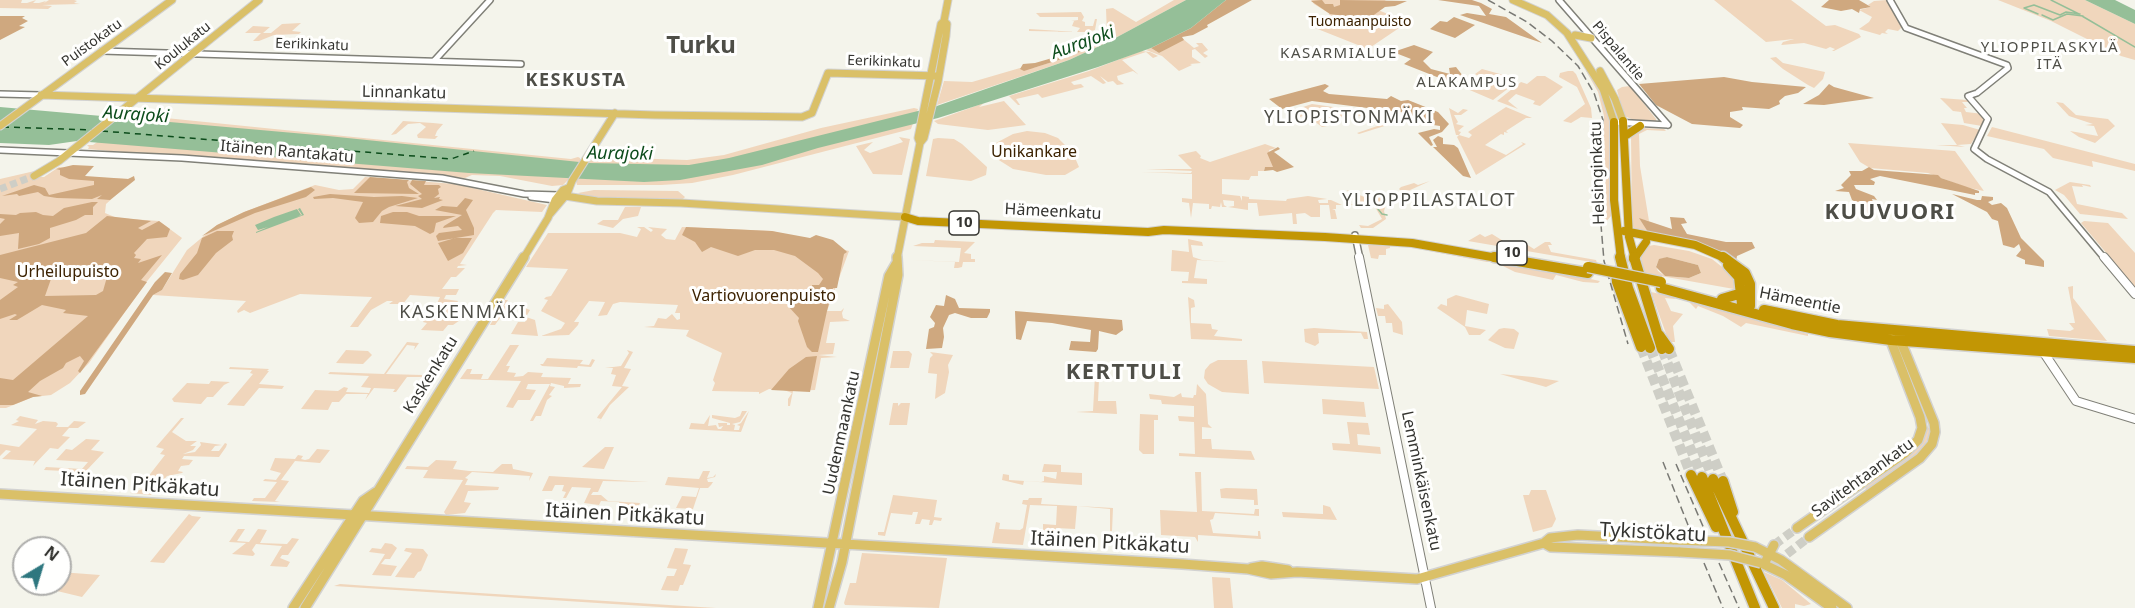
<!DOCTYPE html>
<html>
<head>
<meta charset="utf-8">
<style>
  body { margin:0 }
  #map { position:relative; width:2135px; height:608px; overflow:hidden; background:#f4f4eb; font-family:"Noto Sans",sans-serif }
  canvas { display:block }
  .north { position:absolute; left:12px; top:536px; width:60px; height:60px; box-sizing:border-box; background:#fffffe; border:2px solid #aeaeac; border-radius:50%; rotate:38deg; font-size:16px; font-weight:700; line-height:24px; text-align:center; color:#343430 }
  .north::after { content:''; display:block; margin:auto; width:21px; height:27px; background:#2e777f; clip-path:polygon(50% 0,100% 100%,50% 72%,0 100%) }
</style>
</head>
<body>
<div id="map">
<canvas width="2135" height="608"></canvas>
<div class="north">N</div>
</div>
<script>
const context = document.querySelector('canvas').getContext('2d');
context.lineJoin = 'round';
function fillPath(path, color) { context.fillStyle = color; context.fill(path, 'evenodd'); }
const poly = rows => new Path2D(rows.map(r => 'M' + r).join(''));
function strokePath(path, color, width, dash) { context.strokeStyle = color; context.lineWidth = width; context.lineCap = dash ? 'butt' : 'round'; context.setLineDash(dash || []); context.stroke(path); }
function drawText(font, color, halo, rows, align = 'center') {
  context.font = font + ' "Noto Sans",sans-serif'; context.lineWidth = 6; context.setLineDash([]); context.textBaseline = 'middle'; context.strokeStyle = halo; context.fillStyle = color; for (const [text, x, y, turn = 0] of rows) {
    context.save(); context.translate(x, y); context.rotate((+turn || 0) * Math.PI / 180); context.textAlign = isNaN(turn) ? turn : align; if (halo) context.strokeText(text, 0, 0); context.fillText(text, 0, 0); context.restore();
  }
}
fillPath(poly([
  [0,0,22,0,21,3,27,3,36,0,33,3,39,3,46,1,44,3,49,0,74,0,77,1,74,3,80,4,42,5,52,6,48,9,0,8],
  [1174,0,1186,0,1106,43,1069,60,937,105,944,81,972,82,1020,68,1033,68,1068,57,1101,43,1100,39,1096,39,1107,34,1106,9,1113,8,1136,22],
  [1311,0,1386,0,1377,7,1378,10,1408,22,1368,49,1310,26,1330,14,1314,4],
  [1714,0,1791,0,1826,26,1835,25,1859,34,1861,37,1834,51,1832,51,1835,49,1830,47,1826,49,1804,43,1781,45,1783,42,1794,39,1766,42],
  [1887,0,1902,27,1898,31,1888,29,1885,32,1888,34,1882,33,1880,35,1859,29,1869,22,1872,17,1859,10,1871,7,1868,5,1874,1],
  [1998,0,2085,0,2135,24,2135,60,2121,56,2051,21],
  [1081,12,1084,17,1082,21,1085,22,1085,26,1093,26,1095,19,1097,19,1095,30,1086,32,1029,31,1029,29,1077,32,1080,28,1072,26,1074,21,1071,21,1078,20,1078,17,1040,17,1036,13],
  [301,23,292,31,301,32,299,34,274,35,259,41,253,41,261,33,245,33,253,26,270,27,263,33,271,33,282,24],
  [1183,39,1194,48,1199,46,1196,43,1202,43,1208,50,1203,53,1208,56,1205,58,1195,49,1192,50,1192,57,1201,63,1190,64,1192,65,1179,71,1162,56,1146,50,1151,48,1159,53],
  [1141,51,1150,52,1158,56,1153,58,1146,52,1122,60,1139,75,1133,71,1117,76,1118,80,1124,84,1117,85,1113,81,1108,82,1100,76,1106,83,1103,84,1091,76,1071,82,1074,85,1081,84,1084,87,1042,98,1038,94,1016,99,1020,105,1018,105,1009,96,1089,71],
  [1776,57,1783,63,1825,72,1823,79,1814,88,1808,85,1783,69,1770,58],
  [1482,69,1507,76,1505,78,1514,79,1513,81,1518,81,1493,100,1465,88,1480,77,1475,74],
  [1568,71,1573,71,1576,74,1591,108,1592,118,1581,117,1571,123,1563,121,1585,104,1577,87,1559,77,1560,73],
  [1586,71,1590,71,1593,75,1604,99,1609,119,1611,216,1604,224,1604,116,1598,92],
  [1537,76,1545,76,1563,87,1540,106,1533,104,1535,101,1516,94,1508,101,1518,109,1497,101,1521,82,1527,84],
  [1630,86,1656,119,1656,121,1637,121,1624,116,1617,90,1622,87],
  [1940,98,1967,100,1969,102,1962,102,1967,108,1964,108,1966,112,1983,114,1985,120,1982,126,1964,123,1961,112,1953,111],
  [1004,101,1026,125,988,130,938,124,934,121,984,103,979,107],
  [2056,102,2063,103,2076,115,2108,119,2115,126,2095,143,2079,137,2070,131,2098,136,2094,126,2085,125,2093,124,2069,116],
  [1312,104,1375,113,1391,124,1359,134,1357,133,1386,123,1374,115,1368,117,1348,114,1338,118,1338,124,1335,125,1328,120,1322,121,1327,126,1322,127,1306,115,1297,118,1288,112],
  [1506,107,1532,118,1526,118,1506,131,1508,133,1504,132,1504,135,1501,134,1485,145,1506,155,1523,144,1521,142,1526,144,1476,175,1457,137,1459,135,1456,135,1449,108,1458,113,1463,109,1468,110,1461,115,1454,115,1458,122,1456,124,1464,126,1458,131,1461,132,1459,135,1469,138,1472,135,1468,132],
  [914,108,918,109,911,129,733,175,692,183,661,185,577,185,576,181,568,180,563,185,552,186,500,176,472,175,465,178,109,151,88,149,89,147,87,145,93,145,133,117,132,115,136,115,571,159,578,157,580,158,580,162,588,162,598,157,687,160,724,155,821,128],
  [403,121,433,123,443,124,437,131,435,136,438,136,435,139,418,138,417,135,426,127,420,123,408,124,396,134,391,135],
  [1941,123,1963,125,1980,130,1971,144,1957,145,1965,147,1936,145,1957,145],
  [1992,127,2135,164,2135,171,2092,161,2093,167,2053,158,2044,149,1987,136],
  [1638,128,1664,129,1666,131,1647,130,1639,134,1640,166,1649,221,1640,219,1658,235,1636,231,1632,225,1631,135],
  [1027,131,1045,133,1058,138,1073,153,1079,167,1065,175,1046,175,1013,169,994,157,991,150,996,143,1013,134],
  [899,137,910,139,902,175,873,174,856,146,873,142,864,150,870,153,903,142],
  [938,138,954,139,962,144,987,167,986,175,971,181,926,176,933,139],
  [1848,143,1955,151,1984,191,1965,187,1928,173,1870,168,1860,162],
  [1265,144,1276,148,1269,150,1274,167,1265,167,1264,171,1258,171,1258,176,1251,176,1249,180,1222,179,1222,194,1240,196,1242,201,1242,196,1249,197,1249,199,1286,201,1287,199,1308,196,1327,199,1318,200,1319,203,1328,203,1328,200,1331,200,1342,205,1336,205,1336,209,1332,209,1335,210,1337,219,1331,219,1329,205,1320,205,1320,217,1311,217,1305,213,1296,214,1297,224,1293,224,1292,213,1259,216,1257,203,1248,203,1248,210,1228,207,1234,206,1234,201,1223,200,1224,205,1227,207,1222,207,1221,202,1220,207,1212,206,1211,209,1209,209,1209,204,1193,203,1191,218,1189,203,1182,202,1182,198,1192,199,1192,174,1141,172,1191,173,1192,171,1146,169,1192,169,1178,155,1196,151,1201,156,1200,158,1210,162],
  [59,167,89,170,82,177,134,179,106,204,105,213,117,218,159,221,182,238,144,285,89,363,70,383,51,395,33,397,6,408,0,408,0,179,39,170,30,177,44,177],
  [365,177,455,184,547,205,542,212,496,210,493,213,460,264,467,265,458,266,457,268,465,268,456,277,451,277,442,289,459,289,456,295,446,295,444,299,458,301,456,305,468,305,466,308,470,308,469,314,453,325,448,325,443,331,421,330,427,323,423,322,426,317,441,317,433,312,440,297,410,295,403,304,389,304,393,301,387,301,371,310,358,327,350,327,372,297,300,294,250,313,244,310,238,313,237,311,246,301,153,295,162,290,187,250,217,225,244,212,315,185,339,190,353,189],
  [1430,181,1408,191,1404,193,1408,196,1386,205,1384,211,1386,219,1373,228,1361,228,1359,225,1368,226,1382,219,1375,207,1347,204,1355,204,1347,190,1367,198,1381,197,1402,192,1399,189,1401,187,1414,183,1418,185],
  [2070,182,2090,185,2091,187,2082,185,2083,187,2072,186,2077,204,2122,213,2128,219,2080,214,2064,195,2055,190],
  [594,190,678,191,685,197,681,201,587,197,578,193],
  [625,207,641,207,638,216,623,219,613,228,597,224,603,220,618,220],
  [2084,221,2108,223,2135,253,2135,287,2081,223],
  [637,227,644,227,651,232,653,230,648,227,667,229,661,235,666,239,675,240,682,227,772,231,849,251,827,311,841,311,844,308,842,313,843,318,850,321,830,322,826,343,835,343,833,354,818,355,837,357,821,358,815,390,793,391,790,406,788,406,788,399,792,393,784,390,769,389,759,394,759,392,712,391,715,383,713,380,722,353,690,338,686,336,689,330,644,327,654,326,658,318,666,319,672,314,677,320,680,319,680,313,675,313,678,305,620,302,613,304,607,315,598,316,605,302,589,301,574,322,579,322,578,325,569,335,541,336,561,329,565,323,541,311,548,300,544,299,546,297,551,296,568,269,526,267,548,233,620,233,637,237,641,229],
  [1480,234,1485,237,1492,234,1516,249,1526,244,1534,249,1545,242,1550,242,1552,245,1548,245,1551,252,1596,260,1597,263,1468,241],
  [1188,239,1202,242,1203,246,1191,245,1193,257,1202,260,1228,262,1197,260,1194,278,1207,279,1207,284,1182,283,1182,281,1188,281,1189,272,1171,271,1172,250,1189,252],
  [935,240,975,242,964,253,971,254,971,259,975,259,975,262,963,262,962,267,958,268,954,268,955,262,910,260,959,262,961,248,913,246,922,243,934,243],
  [1368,245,1391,245,1416,247,1493,261,1487,262,1404,246,1390,246,1390,248,1386,249,1386,255,1379,255,1378,259,1371,258],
  [1654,245,1689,251,1712,259,1731,274,1735,282,1734,289,1644,273,1640,253,1643,247],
  [1667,257,1698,265,1701,273,1689,278,1665,276,1658,271,1656,266,1659,260],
  [1502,261,1600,281,1598,283,1583,282,1556,275,1553,280,1515,272,1499,264],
  [2073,286,2073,298,2107,341,2049,336,2047,329,2070,331,2074,329,2069,323,2075,323,2068,287],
  [1651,292,1674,297,1675,299,1665,298,1671,311,1683,314,1673,326,1675,342,1669,342],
  [1456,295,1489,304,1487,314,1467,310,1465,326,1486,330,1480,335,1469,335,1465,327,1437,308,1441,304,1447,306,1447,299],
  [1188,297,1194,300,1195,307,1191,308,1191,323,1211,324,1212,329,1218,330,1214,336,1242,339,1242,341,1191,339],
  [505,300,508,300,504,306,507,307,505,314,519,314,525,308,530,310,526,317,535,320,538,336,511,334,518,322,525,322,526,320,500,318,495,325,490,325],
  [1689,302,1808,334,1808,336,1746,323,1741,327,1723,316,1698,306,1696,309],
  [1388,304,1402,322,1403,335,1393,332,1392,323,1386,323,1385,316,1378,316,1376,308,1384,309,1384,305],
  [1314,328,1367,332,1368,339,1364,339,1361,333,1318,333,1319,343,1315,346,1305,342,1304,329],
  [1504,328,1514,329,1519,333,1514,349,1505,348,1488,340,1499,329],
  [407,342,419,343,414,350,415,346,407,345,386,374,422,375,423,377,407,377,396,392,393,392,395,389,374,388,365,400,368,394,346,394,339,402,332,402,328,410,301,409,315,390,338,391,344,387,348,388,346,392,369,393,371,388,361,387,369,376,328,374,330,372,384,374],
  [510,345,519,345,506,366,510,366,507,372,516,373,514,377,523,376,528,372,543,373,541,377,571,378,568,384,581,384,580,387,564,388,564,386,551,383,550,386,555,387,549,395,552,396,547,400,541,416,536,416,533,421,530,421,550,384,528,384,526,389,536,390,530,400,518,400,513,408,506,407,521,381,460,379,467,369,472,369,470,374,483,374,481,379,488,379],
  [346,350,368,351,372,355,363,364,336,363],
  [627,350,633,352,624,368,631,369,622,386,629,387,610,405,598,424,601,419,597,418,598,416,622,387,612,386,616,375,611,374,613,368,605,368,621,366,629,353],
  [893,351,909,351,912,354,909,368,890,368],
  [930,352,953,355,948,365,949,372,945,393,935,399,937,374,928,373,930,358,933,355],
  [547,358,583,360,580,364,589,365,592,359,595,360,591,367,578,366,577,368,542,366,540,364,543,364],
  [1218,360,1247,360,1249,394,1222,392,1208,384,1204,378,1205,370,1210,364],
  [1262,361,1374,367,1379,389,1264,383],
  [230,367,269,369,267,371,269,371,259,384,284,386,282,389,259,388,244,406,227,405,253,374,250,373,252,370,229,369],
  [1500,374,1533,377,1559,381,1546,387],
  [1095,375,1099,379,1098,401,1116,401,1117,414,1076,412,1093,411],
  [211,381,230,382,224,385,213,397,207,397,201,404,174,402,172,399,187,383,209,384],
  [1197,384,1206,394,1208,424,1212,428,1202,427,1202,439,1211,439,1212,449,1251,451,1255,460,1179,456,1179,453,1195,454,1194,422,1179,421,1178,416,1194,417,1194,406,1162,404,1161,400,1150,399,1149,394,1174,397,1181,393,1182,397,1193,398,1194,395,1196,395],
  [1322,399,1364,402,1366,417,1323,414],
  [893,403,898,403,898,406,901,403,910,403,907,425,889,425],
  [742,411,747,411,740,422,732,424,735,425,734,430,739,430,740,426,737,425,741,423,749,411,741,432,689,429,691,423,704,424,710,415,708,426,716,425,718,429,721,429,723,426,719,427,718,423,727,423,727,425,730,425,730,423,712,418,712,415,735,418,740,416],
  [1140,414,1158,415,1158,420,1154,420,1154,454,1143,454,1139,450],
  [20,416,38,420,35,424,43,421,56,422,58,424,56,427,68,427,74,421,86,422,78,428,69,428,62,436,70,437,58,449,50,448,33,466,35,461,2,459,11,451,6,450,0,456,0,444,19,447,37,429,11,425,19,421,16,420],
  [181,418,184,418,172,432,186,441,197,441,190,446,196,446,193,450,183,454,195,452,201,445,200,442,222,445,215,446,211,451,219,451,225,443,227,444,226,447,219,457,184,456,182,459,193,460,189,465,181,466,178,471,183,472,182,473,167,476,151,495,130,493,143,489,149,482,145,480,151,481,142,493,153,479,147,478,165,455,160,454,164,449,156,447],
  [1347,422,1368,423,1370,435,1357,434,1358,445,1380,447,1381,454,1333,450,1332,443,1350,444],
  [1926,427,1930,428,1930,435,1919,454,1867,490,1865,488,1920,445],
  [86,439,100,440,91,450,104,452,85,472,44,470,46,467,82,469,88,462,56,460,66,449,72,450],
  [605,447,614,447,604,469,582,467],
  [317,449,330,450,320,463,295,461,281,480,289,481,275,501,280,502,252,501,254,498,265,498,277,482,263,481,265,479,276,480,281,473,270,470,275,458,295,459,298,455,303,456,301,459,305,460,309,459],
  [436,460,457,461,453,469,469,471,493,472,502,464,512,464,513,469,533,473,529,481,530,476,472,472,465,478,468,479,465,485,499,487,498,490,468,491,464,502,471,503,465,513,446,515,444,512,463,480,423,478,428,470,405,469,407,466,428,467],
  [1044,464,1061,465,1061,472,1082,473,1082,485,1024,481,1023,485,1002,480,1003,474,1009,475,1009,480,1041,482,1044,481,1044,476,1056,479,1057,472,1042,472],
  [703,471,710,471,707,478,713,477,716,474,715,477,707,479,708,482,713,482,711,485,708,488,700,488,693,509,676,508,682,496,696,497,699,488,665,485,668,477,699,479],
  [1195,472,1201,472,1202,511,1254,514,1255,509,1259,509,1259,516,1215,513,1213,519,1210,520,1213,533,1258,536,1258,531,1260,531,1261,539,1198,535,1198,542,1195,537,1161,535,1160,510,1197,512],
  [549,476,615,480,649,482,603,481,598,492,593,492,591,495,601,495,608,501,640,503,636,512,623,511,619,502,601,501,599,505,584,503,591,488,572,487,566,498,563,498,566,492,562,491,564,485,555,485,552,491,542,491],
  [1226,488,1257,489,1258,505,1254,505,1254,500,1221,498,1220,489],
  [1531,490,1546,490,1556,519,1552,527,1533,532,1523,495,1529,495],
  [893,495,937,500,934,517,942,518,941,521,934,520,932,525,929,525,930,520,922,519,920,524,915,524,918,512,913,512,912,515,891,513,885,536,878,535,878,532,884,532],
  [1029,498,1042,498,1041,504,1113,508,1112,531,1110,531,1110,509,1077,506,1075,529,1056,528,1055,531,1043,530,1043,524,1056,525,1057,506,1030,505,1023,545,992,543,996,522,1000,523,999,529,1020,530,1023,528,1027,505,1022,504,1023,500,1028,500],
  [1323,505,1330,507,1337,520,1283,517,1282,512,1323,514],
  [189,514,192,516,201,517,164,563,150,562],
  [238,529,245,529,237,541,249,542,258,529,267,530,260,543,287,544,292,538,299,539,288,555,282,555,280,558,290,562,287,567,270,566,282,546,256,544,252,550,255,554,253,556,232,554,246,543,229,542],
  [385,543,392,544,397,548,390,559,385,559,381,564,397,566,391,576,372,575,385,554,369,552,372,548,381,549],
  [406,548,423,549,428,555,421,571,418,572,414,578,395,577,412,553,404,551],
  [675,548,688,549,683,564,691,565,683,585,680,585,678,591,661,590,667,576,674,576,677,569,667,568],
  [862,553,947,558,939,608,845,605,844,603,850,583,856,583],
  [60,572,100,575,82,597,28,584,60,584],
  [1764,572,1782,580,1811,604,1804,606,1795,604,1795,608,1782,608],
  [1212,577,1230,578,1233,608,1214,608],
  [340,584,369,586,716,608,675,608,334,586]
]), '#f0d6bc');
fillPath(poly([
  [1226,0,1252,0,1207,25,1208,27,1193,35,1182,37,1184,40,1159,53,1151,48,1191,28],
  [1322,0,1325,4,1333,4,1334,7,1340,5,1340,0,1407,1,1395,6,1385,7,1371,17,1352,17,1330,14,1311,1],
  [1438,0,1472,0,1481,3,1492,9,1489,14,1506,17,1542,43,1460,15,1467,13,1486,16,1479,6],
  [1829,0,1859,0,1871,7,1860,9,1859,13,1852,9,1841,11,1821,7],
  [0,16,25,16,22,18,28,21,19,26,25,27,0,40],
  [1454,17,1475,25,1455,38,1430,29,1440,21,1447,22],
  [1100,39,1101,43,1068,57,1024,71,1020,69,1023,64,1035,63,1066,54,1090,44,1093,40],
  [1414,45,1433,52,1423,61,1431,69,1450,74,1449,68,1456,67,1463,76,1453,81,1447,81,1404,64,1411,59,1393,52],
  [1724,77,1752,82,1806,87,1798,93,1785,96,1779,101,1780,104,1769,109,1742,107,1743,110,1730,112,1730,117,1743,125,1740,128,1692,124,1656,105,1639,84],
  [1325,84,1329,86,1323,91,1329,94,1387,99,1391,96,1401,101,1408,100,1438,112,1449,124,1442,132,1429,137,1433,145,1431,146,1418,133,1434,129,1440,130,1440,126,1427,124,1407,113,1312,101,1282,109,1269,99],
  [1829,84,1834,87,1874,98,1824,105,1803,104,1819,95],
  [1438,136,1443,138,1443,144,1454,145,1458,148,1471,178,1463,176,1433,147,1437,147,1433,140],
  [1278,147,1280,149,1274,152,1294,167,1277,172,1273,170,1264,171,1265,167,1273,167,1267,153],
  [73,165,94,166,85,176,128,179,134,176,135,180,110,200,97,199,102,195,92,199,57,198,44,196,38,192,19,196,17,194,2,196,34,185,45,188,49,195,94,185,94,181,69,179,60,175,60,170,56,169],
  [1869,167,1874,170,1938,175,1941,178,1979,191,1979,193,1975,193,1975,195,1880,176,1870,179,1875,182,1874,185,1854,185,1856,189,1874,196,1877,200,1872,199,1874,205,1871,210,1874,215,1868,217,1867,212,1852,205,1858,203,1852,200,1849,192,1835,191,1844,188,1841,185,1851,175,1849,171,1862,171],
  [370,177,409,180,407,182,409,188,419,194,354,193],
  [412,180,426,181,424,185,439,185,441,187,438,189,439,194,434,198,440,197,439,199,443,200,422,208,395,206,422,199,418,196,422,194,410,184],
  [311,187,315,190,306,197,255,213,202,236,217,225,244,212],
  [330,194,374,197,402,196,418,198,389,207,382,211,373,222,359,223,355,218,363,202,333,198,314,199,313,197],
  [1952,194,1977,200,1981,200,1982,196,1993,197,1993,200,1988,202,1992,205,2001,203,2007,208,2021,238,2044,261,2044,267,2025,264,2025,260,2016,256,2021,250,2019,244,2014,248,2003,245,1998,221,1992,219,1987,212],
  [465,198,473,200,466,210,474,228,474,235,438,241,436,236,439,233,462,230,458,226,443,228,444,226,462,215,435,210,442,206,457,207],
  [92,202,98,202,93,207,93,215,85,215,76,220,50,228,50,238,39,244,18,249,19,233,0,236,0,224,5,219,0,218,0,214,16,215,20,213,36,212,43,215,53,216,64,208],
  [393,212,407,212,419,216,456,216,436,223,434,232,430,234,415,226,380,223,381,216],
  [107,216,151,221,138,228,142,230,159,221,170,229,167,237,147,239,134,253,136,255,134,258,141,259,138,263,162,255,141,280,147,282,80,373,78,371,84,361,80,356,66,363,63,368,40,381,28,392,42,396,33,397,13,405,0,405,0,378,13,380,88,316,63,313,66,310,42,305,17,320,9,320,17,315,15,314,0,319,0,300,18,287,13,285,18,282,0,278,0,255,86,233],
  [75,266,84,271,90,266,104,268,107,277,103,291,96,295,45,296,51,279,57,271],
  [1670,217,1684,218,1687,223,1681,224,1687,234,1726,242,1752,242,1755,248,1737,256,1736,261,1648,232,1639,218,1672,229],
  [686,227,772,231,810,238,816,235,833,240,845,250,847,252,844,254,837,288,833,288,827,311,818,352,812,352,807,347,798,321,799,318,788,306,789,302,794,299,798,302,805,300,812,290,812,285,819,285,823,279,818,273,795,256,774,250,755,250,738,256,711,247,702,252,695,242,682,235],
  [217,231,234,231,232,236,233,240,216,253,198,275,183,280,179,279,180,274,197,253,202,238],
  [455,238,472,238,463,253,448,261,438,243],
  [1667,257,1698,265,1701,273,1689,278,1665,276,1656,267,1659,259],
  [165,272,172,273,162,290,153,295,85,394,80,395,80,391,155,282],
  [946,295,955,299,959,308,990,309,990,312,987,318,971,318,955,313,949,315,943,328,944,337,942,348,926,349,929,329,934,327,935,323,930,317,936,305,944,306],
  [1015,311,1122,320,1123,330,1116,335,1099,331,1098,349,1096,352,1069,350,1071,341,1090,342,1091,330,1052,323,1027,321,1021,340,1016,339],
  [817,356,810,392,771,390,789,369,806,357]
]), '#cfa87f');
fillPath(poly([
  [1186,0,1226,0,1191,28,1151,48,1098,67,938,118,818,148,762,165,680,180,644,182,469,173,77,141,49,145,0,143,0,107,328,136,589,163,689,165,729,158,934,107,1069,60,1106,43],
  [2085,0,2115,0,2135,10,2135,24],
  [300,208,304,215,256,233,256,232,268,227,258,230,255,225,274,217,297,209,301,215,297,217,302,215,298,209]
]), '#95bf98');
strokePath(poly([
  [2051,0,2079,14],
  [2038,14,2024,8,2034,5,2060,15,2066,12,2080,14],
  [2042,15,2053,20,2067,14,2083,16],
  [2082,16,2135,47],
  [1378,209,1382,214,1387,215]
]), '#95bf98', 1.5);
strokePath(poly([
  [3,127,92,130],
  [102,131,451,159,474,151]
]), '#0c4c1b', 1.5, [6, 5]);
strokePath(poly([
  [0,189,34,176]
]), '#cecec6', 7, [7, 4]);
strokePath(poly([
  [1774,545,1797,528],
  [1787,554,1809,537]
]), '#cecec6', 9, [9, 4.5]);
strokePath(poly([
  [1641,347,1691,475],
  [1650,348,1702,477],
  [1662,349,1713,479],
  [1669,349,1723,481]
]), '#cecec6', 10, [10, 5]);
const minorFar1 = poly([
  [1559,0,1668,125],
  [1890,0,1906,28,2007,65,2008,68,1977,93,1968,96,1988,119,1974,149,1987,159,2049,192,2105,259],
  [102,51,521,64],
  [434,61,490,0],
  [0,94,41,95],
  [1614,122,1668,125],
  [0,150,182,158,442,178,524,194,559,195],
  [531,197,555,200],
  [1355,235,1360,259]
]);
const minor = poly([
  [1359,257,1431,608],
  [2104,257,2135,294],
  [2042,350,2076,401,2135,419]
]);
const majorFar1 = poly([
  [1513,0,1547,15,1567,33,1603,89,1614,122],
  [1575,35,1591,38],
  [1600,71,1615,99,1623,121],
  [41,95,655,115,802,117,812,113,828,73,939,76],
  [0,126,172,0],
  [920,143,924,138,938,82,946,36,947,24,944,21,948,0],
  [34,176,59,161,259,0],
  [559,195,597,201,681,203,905,217],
  [550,214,567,194,572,181,615,113],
  [523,259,548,218,555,200,563,190,568,188],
  [897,259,920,143,918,138,941,24,944,21]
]);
const major = poly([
  [0,494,1182,564,1248,569,1271,574,1297,572,1417,579,1544,543,1550,538,1578,535,1674,540],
  [1797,528,1905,453,1918,440,1922,428,1920,417,1889,336],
  [1809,537,1920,458,1932,444,1935,432,1934,423,1899,337],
  [1544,543,1551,547,1680,552],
  [1755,547,1781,560,1847,608],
  [1761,563,1786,575,1832,608],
  [1764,564,1774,545],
  [1251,568,1262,566,1288,570],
  [293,608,363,501,376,492],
  [305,608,524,257],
  [818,608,889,276,896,264],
  [829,608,842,562,898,275,897,257]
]);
const highwayFar1 = poly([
  [1623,121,1629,237,1635,259],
  [1614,122,1614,200,1621,259],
  [1625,136,1640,126],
  [905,217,918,221,1148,232,1164,230,1325,237,1412,243,1503,259],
  [1624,231,1695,245,1727,259],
  [1634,259,1646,242]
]);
const highway = poly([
  [1494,257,1588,273],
  [1620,257,1628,288,1650,348],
  [1634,257,1662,349],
  [1723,257,1745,273,1750,284,1750,306,1746,311],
  [1634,259,1635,257],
  [1728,265,1739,277,1742,304,1746,311],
  [1616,272,1617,282,1641,347],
  [1661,288,1792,324,1830,332,1891,340,2135,358],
  [1722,299,1742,293],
  [1764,310,1837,325,2135,351],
  [1659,335,1669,349],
  [1691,475,1716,527],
  [1702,477,1755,608],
  [1713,479,1774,608],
  [1723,481,1733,512]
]);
strokePath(minorFar1, '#808078', 8);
strokePath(minor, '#808078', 10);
strokePath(majorFar1, '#d2d2d1', 9);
strokePath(major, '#d2d2d1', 12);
strokePath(highwayFar1, '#d2d2d1', 10);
strokePath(highway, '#d2d2d1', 13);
strokePath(minorFar1, '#fff', 5);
strokePath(minor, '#fff', 8);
strokePath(majorFar1, '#dac068', 7);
strokePath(major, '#dac068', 9);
strokePath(highwayFar1, '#c29604', 8);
strokePath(highway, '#c29604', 10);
strokePath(poly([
  [1488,0,1527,22,1552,41,1578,66,1594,93,1603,120,1601,225,1604,261,1628,344],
  [1663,462,1690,530],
  [1676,464,1705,531],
  [1704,563,1723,608],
  [1719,563,1739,608]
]), '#797974', 1.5, [8, 4]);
const majorBridge = poly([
  [1674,540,1729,542,1755,547],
  [1680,552,1730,555,1761,563]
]);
const highwayBridge = poly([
  [1588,267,1661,282]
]);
strokePath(majorBridge, '#d2d2d1', 12, []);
strokePath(highwayBridge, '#d2d2d1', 13, []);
strokePath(majorBridge, '#dac068', 9);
strokePath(highwayBridge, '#c29604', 10);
drawText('14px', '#3c2201', '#fffffe', [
  ["Tuomaanpuisto",1360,22]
]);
drawText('14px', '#343430', '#fffffe', [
  ["Puistokatu",92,43,-36],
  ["Eerikinkatu",312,45,2],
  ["Koulukatu",183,46,-39],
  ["Pispalantie",1618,51,50],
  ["Eerikinkatu",884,62,2]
]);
context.letterSpacing = '1.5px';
drawText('15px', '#4e4e47', '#fffffe', [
  ["YLIOPPILASKYLÄ",2050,48],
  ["ITÄ",2050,65],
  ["KASARMIALUE",1339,54],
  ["ALAKAMPUS",1467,83]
]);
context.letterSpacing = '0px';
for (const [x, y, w] of [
  [964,223,30],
  [1512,253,30]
]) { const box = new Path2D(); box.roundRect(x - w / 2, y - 12, w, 24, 4.5); context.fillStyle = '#fffffe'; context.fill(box); strokePath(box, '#343430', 1.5); }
drawText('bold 15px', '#343430', null, [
  ["10",964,223],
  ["10",1512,253]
]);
drawText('16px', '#343430', '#fffffe', [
  ["Linnankatu",404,93,1],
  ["Itäinen Rantakatu",287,152,5],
  ["Helsinginkatu",1598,173,-92],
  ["Hämeenkatu",1053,212,3],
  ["Hämeentie",1800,301,11],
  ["Kaskenkatu",431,375,-58],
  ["Uudenmaankatu",842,433,-78],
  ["Savitehtaankatu",1863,478,-36],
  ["Lemminkäisenkatu",1421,481,78]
]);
drawText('16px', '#3c2201', '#fffffe', [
  ["Unikankare",1034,152],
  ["Urheilupuisto",68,272],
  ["Vartiovuorenpuisto",764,296]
]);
drawText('italic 18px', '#0c4c1b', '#fffffe', [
  ["Aurajoki",1083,43,-20],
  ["Aurajoki",136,115,4],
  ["Aurajoki",620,154,1]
]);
context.letterSpacing = '1.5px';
drawText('bold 18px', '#4e4e47', '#fffffe', [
  ["KESKUSTA",576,81]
]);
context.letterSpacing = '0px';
context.letterSpacing = '1.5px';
drawText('18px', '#4e4e47', '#fffffe', [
  ["YLIOPISTONMÄKI",1349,118],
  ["YLIOPPILASTALOT",1429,201],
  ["KASKENMÄKI",463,313]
]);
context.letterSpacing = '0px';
drawText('20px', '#343430', '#fffffe', [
  ["Itäinen Pitkäkatu",140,485,4],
  ["Itäinen Pitkäkatu",625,515,3],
  ["Tykistökatu",1653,533,3],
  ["Itäinen Pitkäkatu",1110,543,3]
]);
context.letterSpacing = '1.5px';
drawText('bold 22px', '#4e4e47', '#fffffe', [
  ["KUUVUORI",1890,213],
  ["KERTTULI",1124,373]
]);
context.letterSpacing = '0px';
drawText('bold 24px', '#4e4e47', '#fffffe', [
  ["Turku",701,46]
]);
</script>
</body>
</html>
